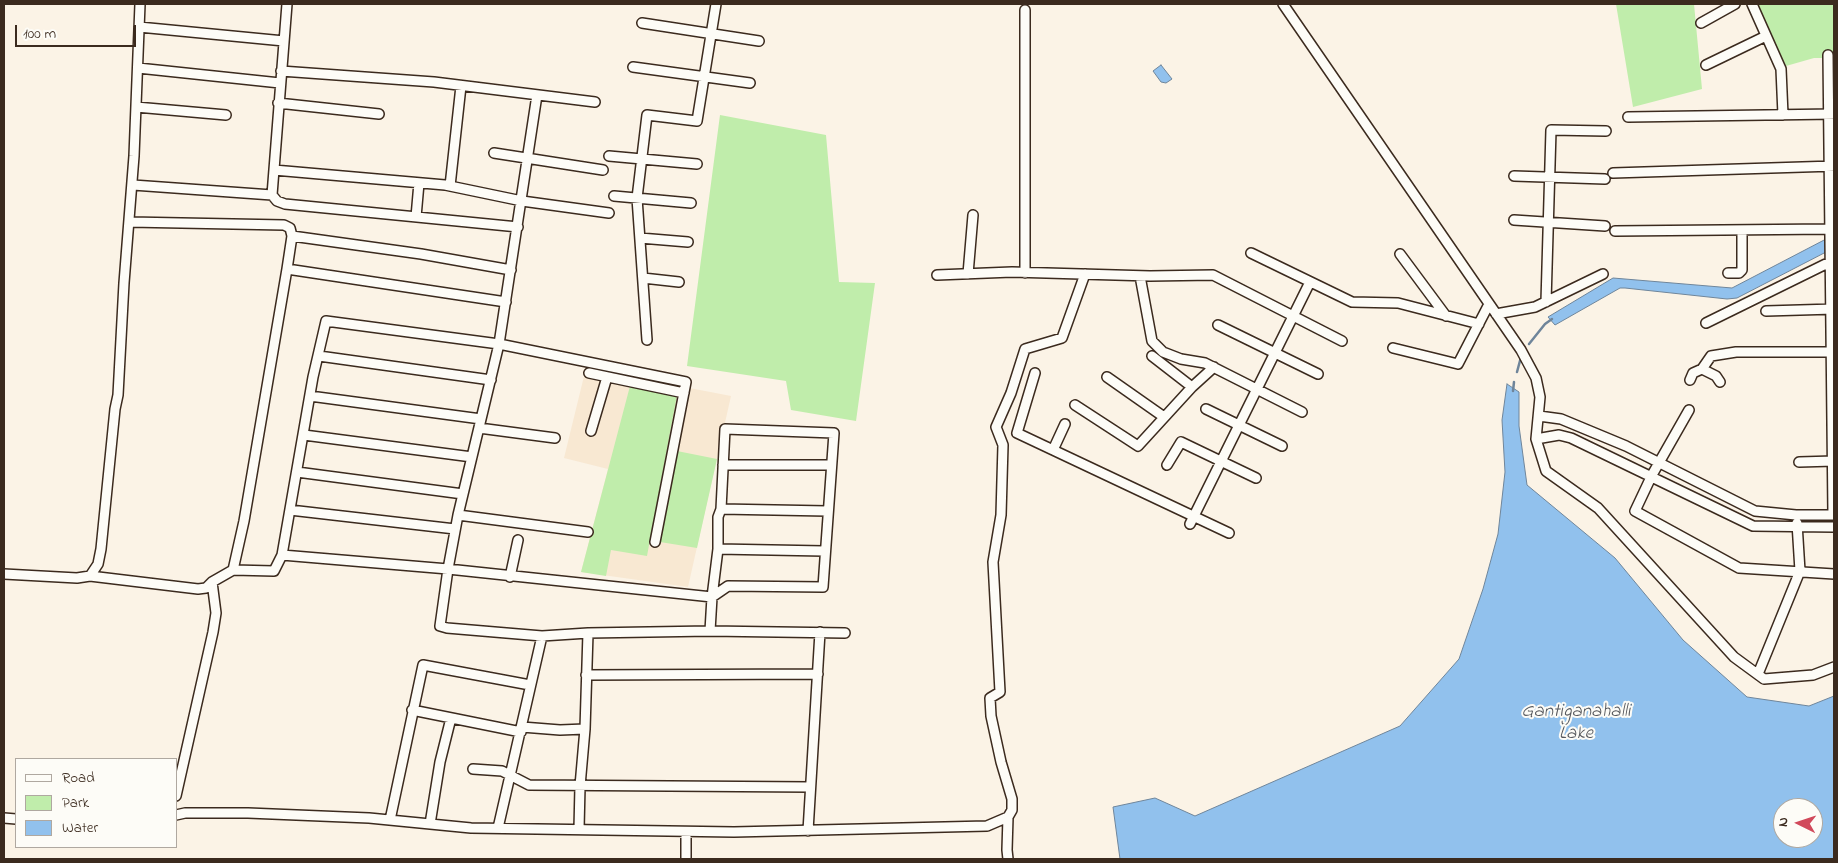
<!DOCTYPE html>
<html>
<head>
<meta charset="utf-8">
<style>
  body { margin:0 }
  #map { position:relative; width:1838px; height:863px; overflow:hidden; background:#fbf3e6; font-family:"Indie Flower",sans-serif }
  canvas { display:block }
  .frame { position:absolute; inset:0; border:5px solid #3b2a1e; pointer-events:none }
  .legend { position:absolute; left:15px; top:758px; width:162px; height:90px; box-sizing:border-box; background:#fdfcf7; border:1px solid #afa8a0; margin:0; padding:6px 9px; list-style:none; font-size:15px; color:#3b2a1e }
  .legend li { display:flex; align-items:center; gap:10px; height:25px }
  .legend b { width:25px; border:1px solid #afa8a0 }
  .north { position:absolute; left:1773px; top:798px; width:50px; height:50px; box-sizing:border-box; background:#fdfcf7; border:1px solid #afa8a0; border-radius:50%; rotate:274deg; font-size:14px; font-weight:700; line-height:20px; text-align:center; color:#3b2a1e }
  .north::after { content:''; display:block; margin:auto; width:18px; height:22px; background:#d1495b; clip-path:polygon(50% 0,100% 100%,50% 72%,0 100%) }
  .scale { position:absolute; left:15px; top:25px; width:121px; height:22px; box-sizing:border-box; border:2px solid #3b2a1e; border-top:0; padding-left:6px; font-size:15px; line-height:18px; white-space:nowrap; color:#3b2a1e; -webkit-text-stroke:4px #fdfcf7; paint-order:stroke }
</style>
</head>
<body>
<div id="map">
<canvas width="1838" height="863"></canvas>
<div class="frame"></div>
<ul class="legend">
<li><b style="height:6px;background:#fdfcf7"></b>Road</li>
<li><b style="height:14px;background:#c0edab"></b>Park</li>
<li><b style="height:14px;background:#91c1ed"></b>Water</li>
</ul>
<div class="north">N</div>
<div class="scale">100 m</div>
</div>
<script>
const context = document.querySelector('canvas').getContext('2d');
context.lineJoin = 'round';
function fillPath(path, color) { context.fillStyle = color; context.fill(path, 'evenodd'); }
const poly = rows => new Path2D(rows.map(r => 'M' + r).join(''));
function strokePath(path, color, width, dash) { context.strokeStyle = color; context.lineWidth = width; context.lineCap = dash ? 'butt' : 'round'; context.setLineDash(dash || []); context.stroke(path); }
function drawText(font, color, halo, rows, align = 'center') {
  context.font = font + ' "Indie Flower",sans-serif'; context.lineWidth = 4; context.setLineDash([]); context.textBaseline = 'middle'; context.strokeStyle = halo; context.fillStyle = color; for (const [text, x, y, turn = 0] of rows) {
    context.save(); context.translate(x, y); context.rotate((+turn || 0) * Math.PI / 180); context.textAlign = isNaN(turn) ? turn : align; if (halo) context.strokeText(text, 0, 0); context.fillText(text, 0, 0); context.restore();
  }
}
fillPath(poly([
  [586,368,731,396,688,587,581,572,608,469,564,458]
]), '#f8e8d2');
fillPath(poly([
  [1616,4,1694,4,1702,89,1633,107],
  [1757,4,1834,4,1834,58,1814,58,1786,66],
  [720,115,826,135,839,282,875,283,856,421,791,410,786,381,687,366],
  [630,386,677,395,647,556,611,550,606,576,581,572],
  [677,451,717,459,697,548,660,542]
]), '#c0edab');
const water = poly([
  [1161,65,1172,79,1166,83,1161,82,1153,71,1161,65],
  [1828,238,1828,251,1737,298,1727,299,1625,288,1620,288,1555,325,1548,317,1613,278,1732,288,1828,238],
  [1507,384,1519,392,1519,426,1527,485,1615,558,1683,640,1747,697,1809,706,1834,696,1834,859,1120,859,1113,807,1155,798,1195,816,1400,726,1459,659,1483,589,1498,534,1505,472,1502,420,1507,384],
  [1783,808,1813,808,1813,838,1783,838,1783,808]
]);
fillPath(water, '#91c1ed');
strokePath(water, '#6f859a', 1);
strokePath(poly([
  [1529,344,1545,324,1552,319],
  [1517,372,1521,357],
  [1513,391,1514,382]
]), '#6f859a', 2.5);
const minor = poly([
  [287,4,272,195,277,201,285,204,518,227],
  [1283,4,1521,350,1536,378,1540,397,1536,439,1546,471,1598,508,1734,657,1764,679,1813,675,1834,667],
  [1752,4,1781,69,1783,115],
  [642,23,759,41],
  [1701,23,1735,4],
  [139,27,284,41],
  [1828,55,1833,515],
  [1706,65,1766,36],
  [633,67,750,83],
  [138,68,280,83],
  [281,71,434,82,595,102],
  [537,95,499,344,458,515,448,569,440,626,447,628,542,636,588,633,710,631,845,633],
  [278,103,379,114],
  [136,107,226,115],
  [1628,117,1834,114],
  [494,153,603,170],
  [609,156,697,164],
  [274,170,445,185,522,201,609,213],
  [1613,173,1834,166],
  [1514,176,1605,179],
  [133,185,272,195],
  [450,186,461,86],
  [614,196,691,203],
  [416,217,419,183],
  [1514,220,1605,226],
  [130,222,284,225,290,228,292,236,287,269,244,521,233,570],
  [1615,231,1830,229],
  [292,236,421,254,511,270],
  [640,238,688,242],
  [1251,253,1352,302,1398,303,1479,324],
  [1400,254,1446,316],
  [287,269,506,302],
  [1025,273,1025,10],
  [1728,273,1739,273,1742,270,1742,230],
  [968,274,973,215],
  [937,275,1012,272,1150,276,1213,275,1342,341],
  [1140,276,1152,341,1163,352,1181,359,1205,363,1302,412],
  [643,278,679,282],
  [1546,302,1551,130,1606,131],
  [1766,311,1834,309],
  [1496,314,1535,307,1603,274],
  [1706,323,1834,260],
  [1218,325,1318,374],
  [647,340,637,198,647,115,697,121,716,4],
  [1393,348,1458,364,1489,304],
  [319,356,491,380],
  [1152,356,1192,387],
  [1702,369,1716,376,1720,382],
  [589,373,684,393],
  [1035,373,1017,433,1229,533],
  [1107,377,1164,417],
  [1690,380,1693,373,1702,369,1711,356,1736,352,1831,352],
  [310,396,481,419],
  [1075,405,1138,446,1192,387,1214,367],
  [1206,409,1282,446],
  [1689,410,1652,475,1635,511,1739,568,1834,574],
  [1539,416,1561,419,1626,446,1755,511,1796,515,1834,515],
  [479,428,555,438],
  [591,431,607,377],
  [304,435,472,457],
  [1536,439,1559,435,1571,438,1753,526,1834,527],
  [1053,450,1065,424],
  [1799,462,1834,461],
  [723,465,831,465],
  [1167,465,1181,442,1256,478],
  [297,472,463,494],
  [721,509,827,511],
  [290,510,455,529],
  [458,515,588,532],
  [1190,524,1310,282],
  [718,549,824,551],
  [282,555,448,569,712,597,728,586,823,587,834,433,725,429,721,509,718,517,718,549,712,597,710,631],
  [4,574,77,578,90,576,98,564,101,549,115,409,118,395,124,283,134,156,140,4],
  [90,576,198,589,206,588,212,582,233,570,274,571,282,555,313,377,326,321,499,344,686,382,655,542],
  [510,577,518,540],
  [1758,674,1800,571,1797,523],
  [586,675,818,674],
  [412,710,521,732],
  [522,727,560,730,585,729],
  [473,769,502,771,529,785,810,787],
  [176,796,213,632,216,613,212,582],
  [176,815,185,813,248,813,369,818,471,828,734,832,987,826,1008,817],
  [4,818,16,819],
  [390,820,423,665,530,685],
  [430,824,440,762,451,718],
  [498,828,542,636],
  [579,829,580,786,585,729,588,633],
  [808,831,820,632],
  [686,832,686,859],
  [1008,859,1007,850,1008,817,1012,810,1012,799,1001,762,991,716,990,698,1000,692,993,562,1001,515,1003,445,996,427,1011,393,1025,349,1062,338,1085,274]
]);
strokePath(minor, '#3b2a1e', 12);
strokePath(minor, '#fdfcf7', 9);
drawText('italic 19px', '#55575c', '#fdfcf7', [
  ["Gantiganahalli",1576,713],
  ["Lake",1576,735]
]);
</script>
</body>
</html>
